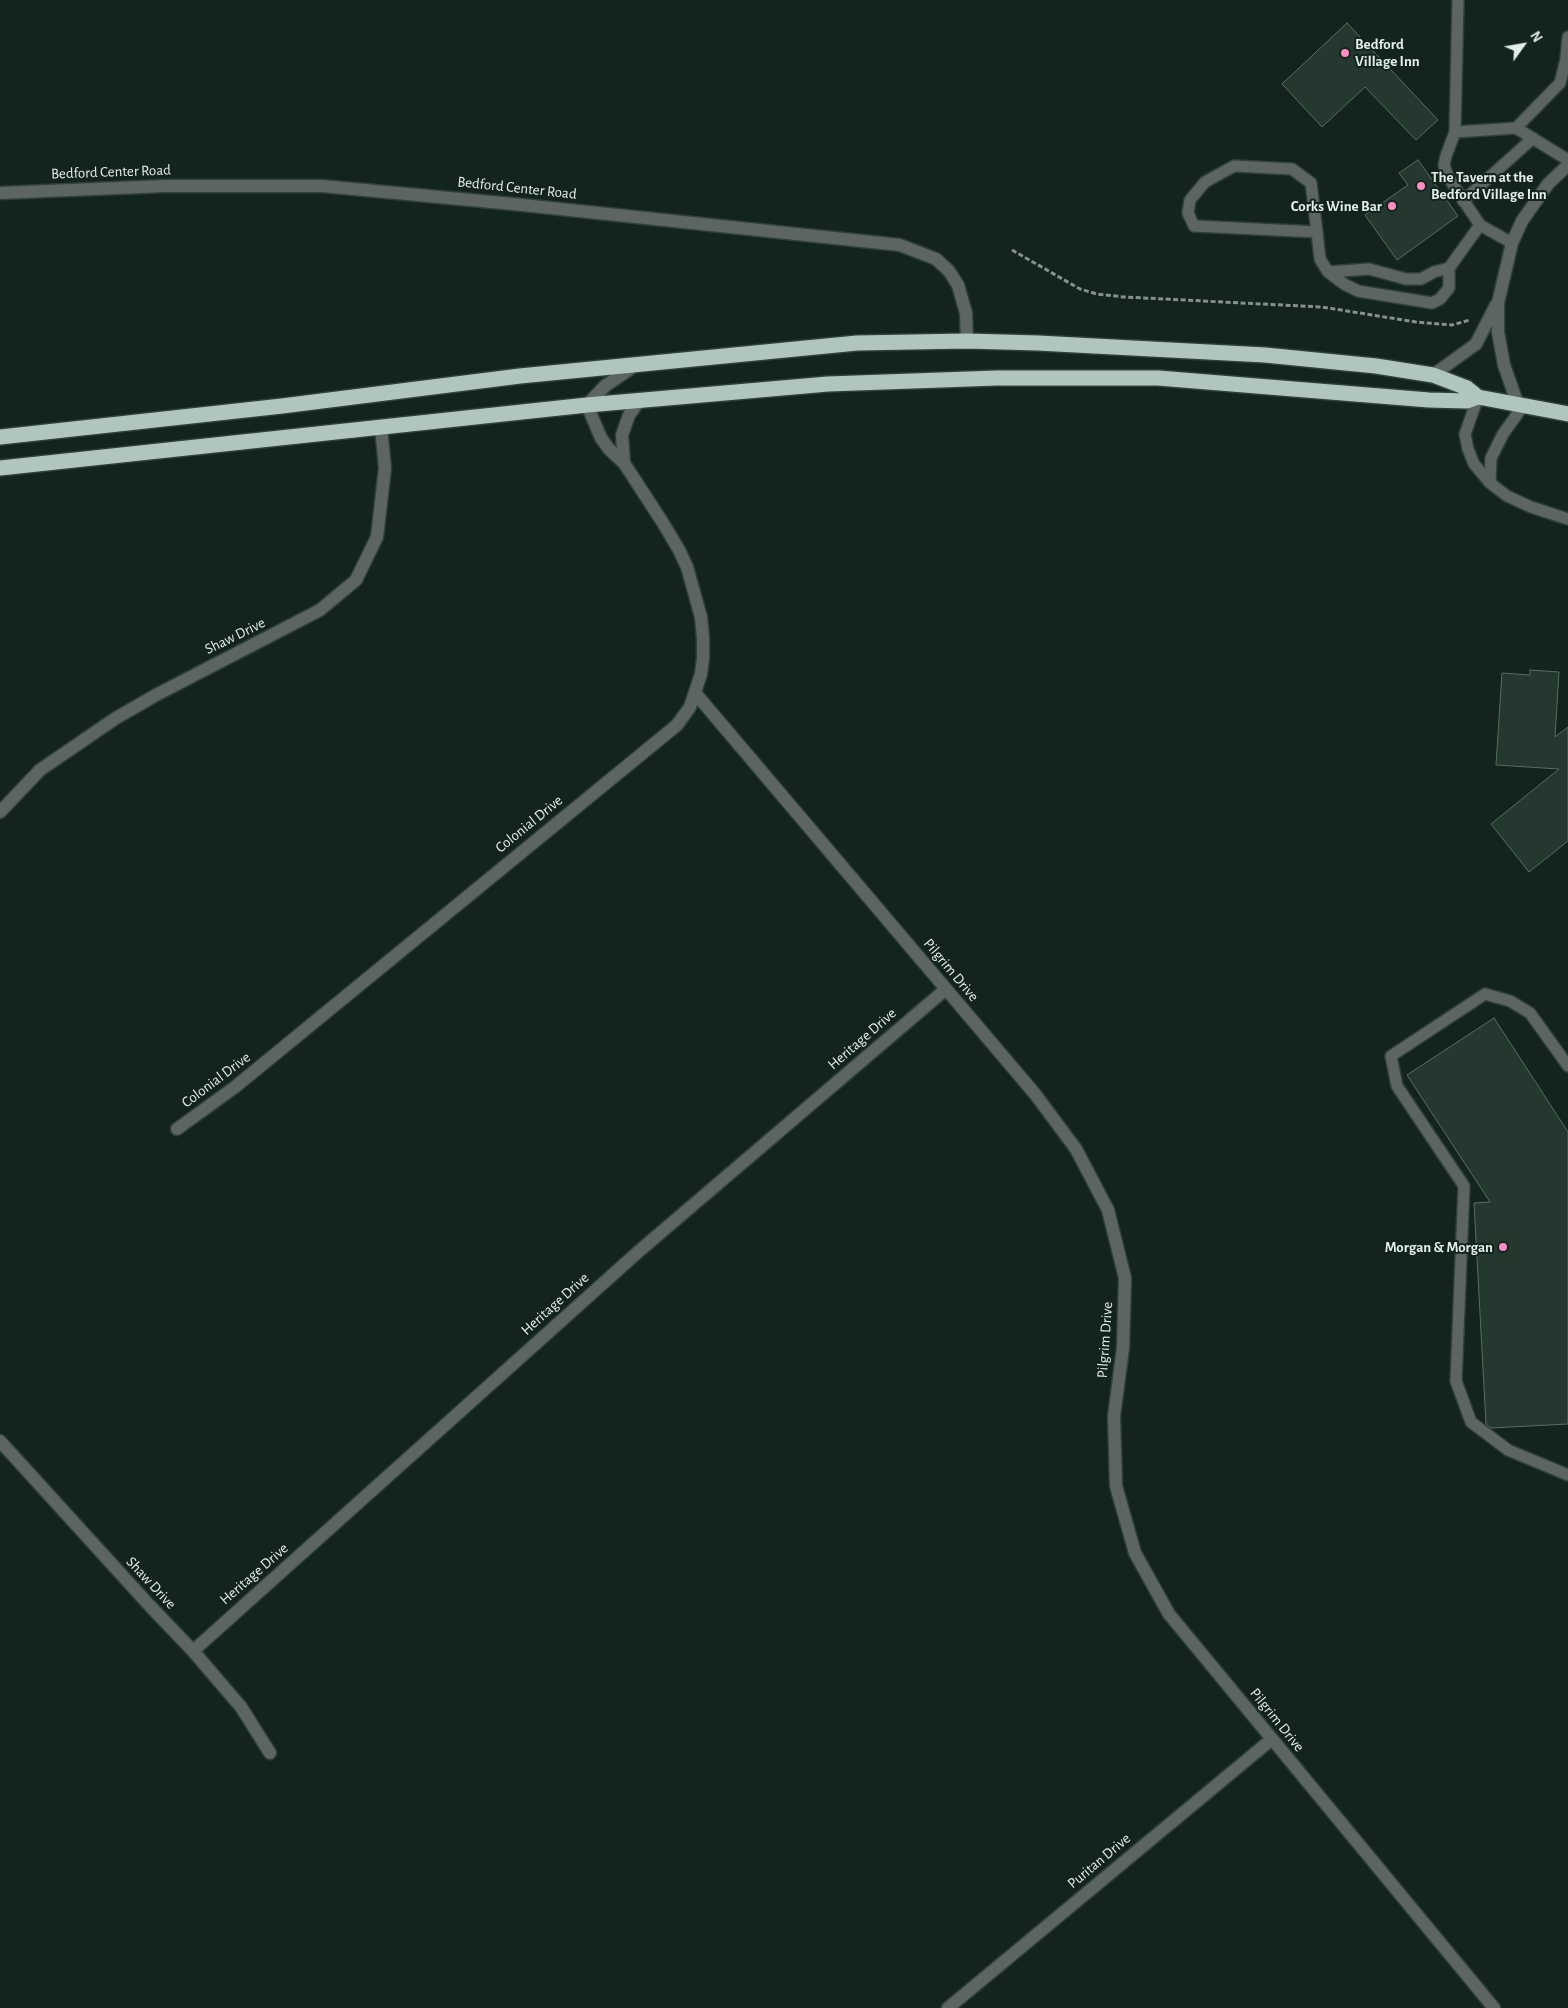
<!DOCTYPE html>
<html>
<head>
<meta charset="utf-8">
<style>
  body { margin:0 }
  #map { position:relative; width:1568px; height:2008px; overflow:hidden; background:#12241d; font-family:"Alegreya Sans",sans-serif }
  canvas { display:block }
  .north { position:absolute; left:1498px; top:20px; width:50px; height:50px; -webkit-text-stroke:4px #12241d; paint-order:stroke; rotate:58deg; font-size:14px; font-weight:700; line-height:20px; text-align:center; color:#e2ede8 }
  .north::after { content:''; display:block; margin:auto; width:18px; height:22px; background:#e2ede8; clip-path:polygon(50% 0,100% 100%,50% 72%,0 100%) }
</style>
</head>
<body>
<div id="map">
<canvas width="1568" height="2008"></canvas>
<div class="north">N</div>
</div>
<script>
const context = document.querySelector('canvas').getContext('2d');
context.lineJoin = 'round';
function fillPath(path, color) { context.fillStyle = color; context.fill(path, 'evenodd'); }
const poly = rows => new Path2D(rows.map(r => 'M' + r).join(''));
function strokePath(path, color, width, dash) { context.strokeStyle = color; context.lineWidth = width; context.lineCap = dash ? 'butt' : 'round'; context.setLineDash(dash || []); context.stroke(path); }
function drawText(font, color, halo, rows, align = 'center') {
  context.font = font + ' "Alegreya Sans",sans-serif'; context.lineWidth = 4; context.setLineDash([]); context.textBaseline = 'middle'; context.strokeStyle = halo; context.fillStyle = color; for (const [text, x, y, turn = 0] of rows) {
    context.save(); context.translate(x, y); context.rotate((+turn || 0) * Math.PI / 180); context.textAlign = isNaN(turn) ? turn : align; if (halo) context.strokeText(text, 0, 0); context.fillText(text, 0, 0); context.restore();
  }
}
const building = poly([
  [1347,23,1438,120,1416,140,1365,87,1322,127,1282,84,1347,23],
  [1418,160,1458,216,1397,260,1365,215,1408,185,1399,173,1418,160],
  [1530,670,1559,672,1555,737,1568,727,1568,841,1529,872,1491,824,1559,769,1496,765,1502,673,1530,675,1530,670],
  [1494,1018,1568,1132,1568,1424,1491,1428,1486,1424,1474,1203,1490,1202,1407,1075,1494,1018]
]);
fillPath(building, '#253830');
strokePath(building, '#596d65', 1);
const lane = poly([
  [1458,0,1455,132,1446,156,1444,165,1448,177,1480,225,1512,243],
  [1516,128,1560,83,1566,59,1568,37],
  [1455,132,1516,128,1568,160],
  [1463,201,1533,138],
  [1317,232,1194,226,1188,213,1190,200,1205,182,1234,166,1292,169,1311,183,1317,232,1320,259,1328,272,1344,284,1358,291,1432,303,1440,299,1449,288,1449,268,1480,225],
  [1328,272,1369,269,1406,279,1421,279,1434,272,1449,268],
  [1478,397,1465,434,1468,449,1474,464,1490,483,1507,496,1531,507,1568,519],
  [1490,483,1491,458,1503,434,1523,406],
  [1568,1066,1530,1013,1510,1001,1485,994,1391,1056,1397,1086,1464,1186,1456,1381,1471,1422,1508,1450,1568,1475]
]);
const street = poly([
  [0,193,165,186,322,186,513,204,900,245,936,259,949,271,958,285,966,313,967,341],
  [1433,375,1476,344,1496,305],
  [1518,405,1504,365,1498,332,1498,303,1512,243,1522,221,1548,184,1568,165],
  [624,463,622,435,629,415,640,400],
  [696,694,1035,1094,1076,1149,1108,1210,1125,1278,1123,1348,1114,1416,1116,1486,1135,1553,1169,1614,1494,2008],
  [0,812,40,770,116,718,156,695,320,610,356,580,377,537,385,468,381,427],
  [177,1129,235,1087,677,725,690,707,701,674,703,658,703,638,701,617,687,567,679,550,663,523,624,463,609,449,601,438,587,405,605,386,637,364],
  [0,1441,150,1606,193,1651,241,1707,270,1753],
  [193,1651,638,1252,946,989],
  [948,2008,1272,1739]
]);
const highway = poly([
  [0,437,282,406,520,376,857,343,967,341,1038,343,1265,355,1376,366,1433,375,1467,388,1478,397],
  [0,468,587,405,828,384,997,378,1158,378,1429,400,1467,401,1478,397,1568,414]
]);
strokePath(lane, '#2f4039', 14);
strokePath(street, '#2f4039', 15);
strokePath(highway, '#2f4039', 18);
strokePath(poly([
  [1012,250,1080,289,1097,294,1124,297,1322,307,1416,322,1452,325,1470,320]
]), '#84928c', 3, [5, 2.5]);
strokePath(lane, '#5c6561', 11);
strokePath(street, '#5c6561', 12);
strokePath(highway, '#b0c6bd', 15);
for (const [x, y, r, color] of [
  [1345,53,5,"#fd8ec0"],
  [1421,186,5,"#fd8ec0"],
  [1392,206,5,"#fd8ec0"],
  [1503,1247,5,"#fd8ec0"]
]) { const dot = new Path2D(); dot.arc(x, y, r, 0, 2 * Math.PI); context.fillStyle = color; context.fill(dot); strokePath(dot, '#12241d', 2); }
drawText('bold 15px', '#e2ede8', '#12241d', [
  ["Bedford",1355,44],
  ["Village Inn",1355,61],
  ["The Tavern at the",1431,177],
  ["Bedford Village Inn",1431,194],
  ["Corks Wine Bar",1382,206,"right"],
  ["Morgan & Morgan",1493,1247,"right"]
], 'left');
drawText('15px', '#e2ede8', '#12241d', [
  ["Bedford Center Road",111,172,-2],
  ["Bedford Center Road",517,188,6],
  ["Shaw Drive",235,636,-26],
  ["Colonial Drive",529,824,-39],
  ["Pilgrim Drive",951,970,50],
  ["Heritage Drive",862,1039,-41],
  ["Colonial Drive",216,1080,-37],
  ["Heritage Drive",555,1304,-42],
  ["Pilgrim Drive",1105,1340,-86],
  ["Heritage Drive",254,1574,-41],
  ["Shaw Drive",151,1583,47],
  ["Pilgrim Drive",1277,1720,51],
  ["Puritan Drive",1099,1861,-40]
]);
</script>
</body>
</html>
